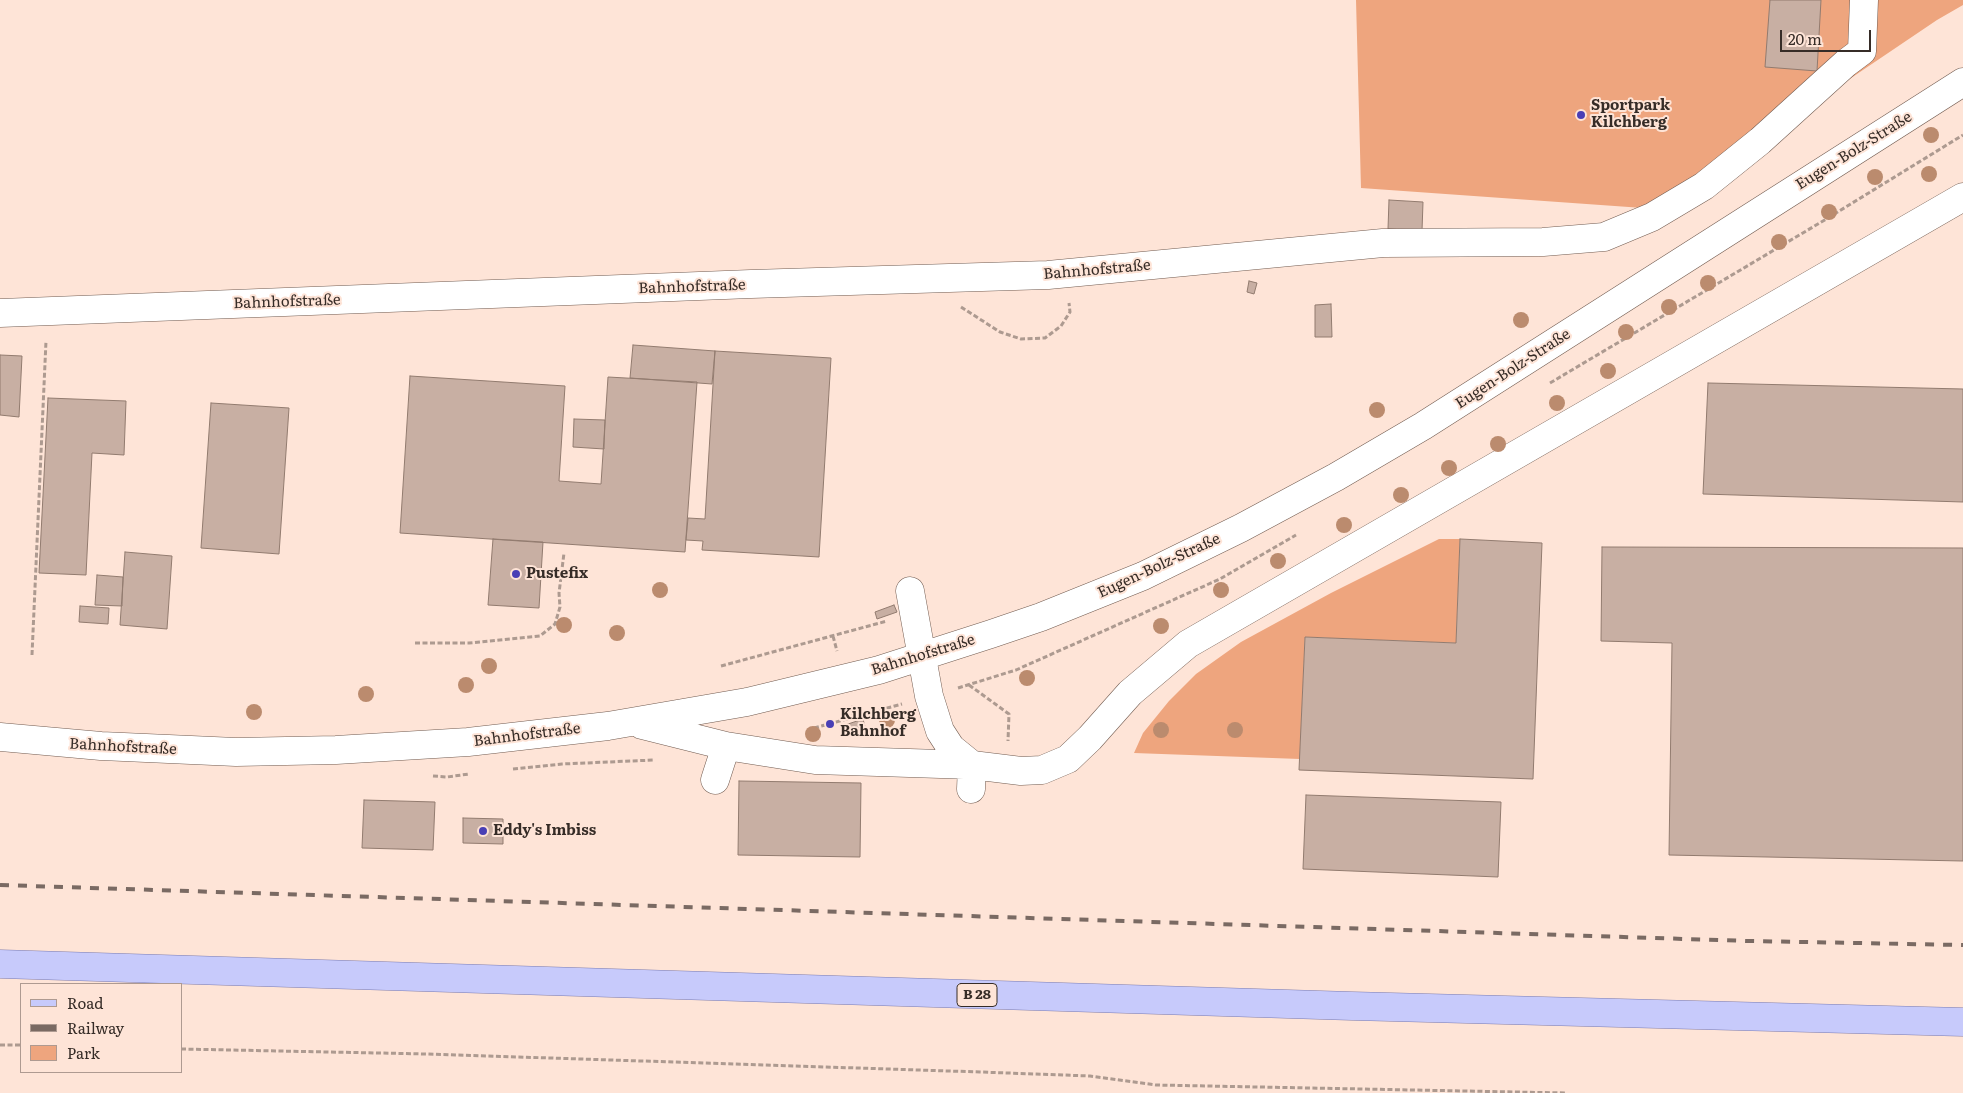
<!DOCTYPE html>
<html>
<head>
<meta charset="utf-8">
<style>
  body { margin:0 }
  #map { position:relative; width:1963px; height:1093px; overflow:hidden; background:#fee4d7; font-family:Literata,serif }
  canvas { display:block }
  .legend { position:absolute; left:20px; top:983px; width:162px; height:90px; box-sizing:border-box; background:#fee4d7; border:1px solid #ae9a91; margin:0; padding:6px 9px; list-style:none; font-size:15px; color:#362c27 }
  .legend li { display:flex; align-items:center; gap:10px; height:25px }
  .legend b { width:25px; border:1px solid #ae9a91 }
  .scale { position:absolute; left:1780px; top:30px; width:91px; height:22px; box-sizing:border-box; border:2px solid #362c27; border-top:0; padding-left:6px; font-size:15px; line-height:18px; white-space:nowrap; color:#362c27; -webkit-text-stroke:4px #fee4d7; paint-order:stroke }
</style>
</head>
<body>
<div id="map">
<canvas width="1963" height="1093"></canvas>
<ul class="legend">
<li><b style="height:6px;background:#c7cafb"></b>Road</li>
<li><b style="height:6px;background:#7a6a63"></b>Railway</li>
<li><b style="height:14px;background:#eea57e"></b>Park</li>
</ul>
<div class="scale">20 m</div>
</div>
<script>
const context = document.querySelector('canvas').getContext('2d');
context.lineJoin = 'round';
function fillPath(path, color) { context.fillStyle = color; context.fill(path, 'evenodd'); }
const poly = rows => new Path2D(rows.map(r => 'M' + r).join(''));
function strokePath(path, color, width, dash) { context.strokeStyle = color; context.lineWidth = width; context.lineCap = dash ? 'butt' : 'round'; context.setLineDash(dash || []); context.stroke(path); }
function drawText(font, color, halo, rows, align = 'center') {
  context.font = font + ' Literata,serif'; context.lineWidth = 4; context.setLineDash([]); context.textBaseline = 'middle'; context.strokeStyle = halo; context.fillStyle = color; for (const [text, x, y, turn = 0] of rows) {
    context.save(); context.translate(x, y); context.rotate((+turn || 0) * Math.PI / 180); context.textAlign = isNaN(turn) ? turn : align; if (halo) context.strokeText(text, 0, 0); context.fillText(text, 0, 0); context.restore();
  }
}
fillPath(poly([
  [1356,0,1963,0,1963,5,1937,20,1657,209,1361,188],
  [1439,539,1460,539,1456,643,1305,637,1300,759,1134,753,1143,733,1169,701,1196,674,1241,642,1331,593]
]), '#eea57e');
const building = poly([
  [1770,0,1821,0,1817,71,1765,67,1770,0],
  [1389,200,1423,202,1422,231,1388,229,1389,200],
  [1249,281,1257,283,1254,294,1247,292,1249,281],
  [1331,304,1332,337,1315,337,1315,305,1331,304],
  [633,345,715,351,712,384,630,378,633,345],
  [715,351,831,358,819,557,702,550,703,541,686,540,688,518,705,519,715,351],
  [0,355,22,356,19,417,0,415,0,355],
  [410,376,565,386,559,481,601,484,608,377,697,382,685,552,400,533,410,376],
  [1708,383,1963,389,1963,502,1703,494,1708,383],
  [48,398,126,401,124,455,92,453,86,575,39,573,48,398],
  [211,403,289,408,279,554,201,548,211,403],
  [574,419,605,420,604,449,573,447,574,419],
  [493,539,543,542,539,608,488,605,493,539],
  [1460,539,1542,543,1533,779,1299,770,1305,637,1456,643,1460,539],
  [1602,547,1963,548,1963,861,1669,855,1672,643,1601,641,1602,547],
  [125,552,172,556,167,629,120,625,125,552],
  [97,575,123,577,122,606,95,605,97,575],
  [894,605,897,612,877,619,875,612,894,605],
  [80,606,109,608,108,624,79,622,80,606],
  [863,719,865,727,848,733,845,725,863,719],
  [739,781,861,783,860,857,738,855,739,781],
  [1306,795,1501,802,1498,877,1303,869,1306,795],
  [364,800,435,802,433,850,362,848,364,800],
  [463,818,503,819,503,844,463,843,463,818]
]);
fillPath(building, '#c8afa3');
strokePath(building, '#927b6f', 1);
const minor = poly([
  [0,313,751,284,1048,275,1383,243,1543,242,1604,237,1652,217,1704,186,1760,141,1846,63,1862,51,1864,0],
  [910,591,929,696,940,731,951,748,972,765,1021,771,1042,770,1068,759,1090,738,1130,693,1188,644,1963,197],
  [642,725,726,746,815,760,972,765,971,789],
  [0,737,101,746,236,752,336,750,468,742,608,726,747,702,879,670,991,634,1041,617,1143,576,1241,528,1336,477,1423,426,1963,82],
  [715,780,726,746]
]);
const major = poly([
  [0,964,1352,1006,1963,1022]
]);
strokePath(minor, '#725c51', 29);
strokePath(major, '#7c7caf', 29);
strokePath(poly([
  [961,307,1000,332,1021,339,1045,338,1061,326,1070,312,1069,303],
  [1550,383,1823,221,1963,135],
  [833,636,837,651],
  [415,643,469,643,540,636,555,624,560,607,559,593,564,553],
  [32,655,46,341],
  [721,666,887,621],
  [969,685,1009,714,1008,741],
  [958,688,1016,670,1220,579,1296,535],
  [851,706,854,717],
  [814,728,902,704],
  [513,769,562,764,654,760],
  [433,776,447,777,469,774],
  [0,1045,21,1045],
  [181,1049,427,1054,980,1072,1090,1076,1156,1085,1567,1093]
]), '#ad9a90', 3, [5, 2.5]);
strokePath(minor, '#fff', 28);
strokePath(major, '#c7cafb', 28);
strokePath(poly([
  [0,885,1748,941,1963,945]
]), '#7a6a63', 4, [9, 9]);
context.fillStyle = '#bb8b6e';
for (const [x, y] of [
  [1931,135],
  [1929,174],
  [1875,177],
  [1829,212],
  [1779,242],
  [1708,283],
  [1669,307],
  [1521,320],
  [1626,332],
  [1608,371],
  [1557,403],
  [1377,410],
  [1498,444],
  [1449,468],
  [1401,495],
  [1344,525],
  [1278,561],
  [660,590],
  [1221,590],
  [564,625],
  [1161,626],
  [617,633],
  [489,666],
  [1027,678],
  [466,685],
  [366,694],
  [254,712],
  [887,720],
  [1161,730],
  [1235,730],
  [813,734]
]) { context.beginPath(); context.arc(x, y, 8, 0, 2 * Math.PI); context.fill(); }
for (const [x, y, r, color] of [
  [1581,115,5,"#493fb5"],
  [516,574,5,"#493fb5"],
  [830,724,5,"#493fb5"],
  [483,831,5,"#493fb5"]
]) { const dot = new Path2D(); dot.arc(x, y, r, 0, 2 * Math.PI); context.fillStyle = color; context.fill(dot); strokePath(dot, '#fee4d7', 2); }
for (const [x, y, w] of [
  [977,995,40]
]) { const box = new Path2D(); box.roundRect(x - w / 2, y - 11.5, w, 23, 4); context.fillStyle = '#fee4d7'; context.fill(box); strokePath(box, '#362c27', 1); }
drawText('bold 14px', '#362c27', null, [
  ["B 28",977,995]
]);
drawText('bold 15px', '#362c27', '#fee4d7', [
  ["Sportpark",1591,106],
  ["Kilchberg",1591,123],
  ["Pustefix",526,574],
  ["Kilchberg",840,715],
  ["Bahnhof",840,732],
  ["Eddy's Imbiss",493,831]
], 'left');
drawText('15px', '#362c27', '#fee4d7', [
  ["Eugen-Bolz-Straße",1854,151,-32],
  ["Bahnhofstraße",1097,270,-5],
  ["Bahnhofstraße",692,287,-2],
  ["Bahnhofstraße",287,302,-2],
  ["Eugen-Bolz-Straße",1513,369,-33],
  ["Eugen-Bolz-Straße",1159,566,-25],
  ["Bahnhofstraße",923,655,-17],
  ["Bahnhofstraße",527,735,-7],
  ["Bahnhofstraße",123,747,3]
]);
</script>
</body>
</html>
